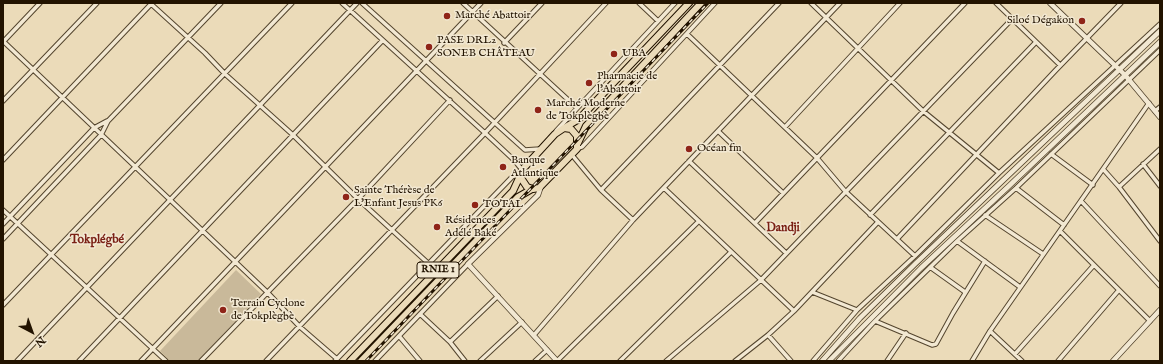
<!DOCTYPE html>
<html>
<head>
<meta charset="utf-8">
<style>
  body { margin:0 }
  #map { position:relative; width:1163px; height:364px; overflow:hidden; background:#ebdbb9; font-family:"IM FELL English",serif }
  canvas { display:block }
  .frame { position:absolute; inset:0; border:4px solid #221300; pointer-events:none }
  .north { position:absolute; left:12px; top:312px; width:40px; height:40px; -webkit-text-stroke:3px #f2e8d2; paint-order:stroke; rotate:139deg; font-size:11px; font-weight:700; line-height:16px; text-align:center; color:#221300 }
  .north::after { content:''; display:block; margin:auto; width:14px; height:18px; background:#221300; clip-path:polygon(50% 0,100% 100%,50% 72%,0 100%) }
</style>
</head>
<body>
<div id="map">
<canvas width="1163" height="364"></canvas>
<div class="frame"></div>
<div class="north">N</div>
</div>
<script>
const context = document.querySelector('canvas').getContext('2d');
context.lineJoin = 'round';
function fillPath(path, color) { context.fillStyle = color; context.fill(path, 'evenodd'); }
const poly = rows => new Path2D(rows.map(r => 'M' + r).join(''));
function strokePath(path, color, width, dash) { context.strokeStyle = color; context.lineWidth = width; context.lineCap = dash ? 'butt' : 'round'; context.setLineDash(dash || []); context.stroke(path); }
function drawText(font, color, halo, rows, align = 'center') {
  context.font = font + ' "IM FELL English",serif'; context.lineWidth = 3; context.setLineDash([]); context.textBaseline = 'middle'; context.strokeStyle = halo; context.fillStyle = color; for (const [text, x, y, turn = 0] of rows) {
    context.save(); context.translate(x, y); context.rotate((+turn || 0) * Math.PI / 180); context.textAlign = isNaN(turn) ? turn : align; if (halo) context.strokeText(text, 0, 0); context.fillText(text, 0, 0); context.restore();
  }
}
fillPath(poly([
  [236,270,261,294,198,361,170,361,160,351]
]), '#c9b99a');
const minor = poly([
  [150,3,205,53,225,74,293,135,358,199,429,264],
  [342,3,485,133,515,161,522,170],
  [362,3,525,150,540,149],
  [463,3,577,108],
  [639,3,658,21],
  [811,3,923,111,999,173],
  [996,3,1060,65],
  [687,34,817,158,845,191,915,256],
  [3,41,267,292,300,327,337,359],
  [3,42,40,3],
  [504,43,542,3],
  [3,101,97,3],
  [1155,111,1160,107],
  [785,127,900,3],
  [556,131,675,3],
  [718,131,783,193],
  [577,149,582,147,715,3],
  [1051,154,1093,185],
  [572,155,601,190,633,220],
  [3,160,152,3],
  [689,161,786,253],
  [1143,164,1160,186],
  [1103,169,1119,187,1160,241],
  [1119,187,1160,149],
  [664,188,794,311],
  [1016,188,1064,225],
  [601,190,779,3],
  [1081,201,1160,286],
  [3,210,166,361],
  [870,215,1036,42],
  [985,215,1043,254],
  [755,223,965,3],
  [3,224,94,128,107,121],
  [1060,231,1150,321],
  [3,239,101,135,108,121,221,3],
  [897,239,1055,71,1121,3],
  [957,241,1020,287],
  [930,267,965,292],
  [812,292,857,310],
  [3,305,292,3],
  [420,314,450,342],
  [875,321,932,345,936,344,953,313,985,261],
  [990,331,1022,361],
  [534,335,633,220,840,3],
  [768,335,791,361],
  [399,336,420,361],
  [1015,354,1094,265],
  [17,361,357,3],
  [79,361,382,41],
  [141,361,481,3],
  [201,361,358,199,450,100],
  [266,361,485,133,606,3],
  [335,361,512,177,521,173],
  [375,361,468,264],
  [465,361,450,342,498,296],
  [480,361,522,322],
  [535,361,547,350],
  [557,361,699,221],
  [620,361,731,252],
  [666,361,761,280,1012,19],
  [735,361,768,335,794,311,878,222],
  [813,361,857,310,915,256,999,173,1160,24],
  [838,361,875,321,957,241,1016,188,1160,50],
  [887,361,906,333],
  [972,361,990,331,1149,103],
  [1058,361,1119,290]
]);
const tertiary = poly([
  [1050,3,1125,75,1160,117],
  [541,186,538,195,468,264,557,361],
  [822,361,860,318,915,264,1160,31],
  [829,361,921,268,1010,185,1160,42],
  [1113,361,1160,310]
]);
const trunk = poly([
  [564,128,579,119,689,3],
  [564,128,571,129,577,136,577,149,539,188,533,189,527,187,521,178,522,170,555,134,564,128],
  [578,143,586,126,701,3],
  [350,361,513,191,520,176],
  [361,361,518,197,532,189]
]);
strokePath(minor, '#54452e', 5.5);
strokePath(tertiary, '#54452e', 6);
strokePath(trunk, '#221300', 8);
strokePath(minor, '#f2e8d2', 3.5);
strokePath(tertiary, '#f2e8d2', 4.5);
strokePath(trunk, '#ebdbb9', 6);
const rail = poly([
  [366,361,708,3]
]);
strokePath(rail, '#221300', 3);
strokePath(rail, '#f2e8d2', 1.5, [4.5]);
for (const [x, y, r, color] of [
  [447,16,4,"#8f2418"],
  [1082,21,4,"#8f2418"],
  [429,47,4,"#8f2418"],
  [614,54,4,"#8f2418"],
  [589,83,4,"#8f2418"],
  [538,110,4,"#8f2418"],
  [689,149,4,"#8f2418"],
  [503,167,4,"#8f2418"],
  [346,197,4,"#8f2418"],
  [475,205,4,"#8f2418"],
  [437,227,4,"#8f2418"],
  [223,310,4,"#8f2418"]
]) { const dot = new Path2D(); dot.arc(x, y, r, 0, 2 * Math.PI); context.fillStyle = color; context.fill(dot); strokePath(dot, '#f2e8d2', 1.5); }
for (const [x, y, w] of [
  [438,270,42]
]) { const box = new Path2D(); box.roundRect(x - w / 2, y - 8, w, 16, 3); context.fillStyle = '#f2e8d2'; context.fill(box); strokePath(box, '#221300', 1); }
drawText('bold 10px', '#221300', null, [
  ["RNIE 1",438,270]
]);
drawText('11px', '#221300', '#f2e8d2', [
  ["Marché Abattoir",455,16],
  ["Siloé Dégakon",1074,21,"right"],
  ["PASE DRL2",437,41],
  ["SONEB CHÂTEAU",437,54],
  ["UBA",622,54],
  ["Pharmacie de",597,77],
  ["l'Abattoir",597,90],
  ["Marché Moderne",546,104],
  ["de Tokplègbè",546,117],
  ["Océan fm",697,149],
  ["Banque",511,161],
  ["Atlantique",511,174],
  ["Sainte Thérèse de",354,191],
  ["L'Enfant Jesus PK6",354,204],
  ["TOTAL",483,205],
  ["Résidences",445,221],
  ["Adélé Baké",445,234],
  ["Terrain Cyclone",231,304],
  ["de Tokplègbè",231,317]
], 'left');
drawText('bold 12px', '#7a1f14', '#f2e8d2', [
  ["Dandji",783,229],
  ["Tokplégbé",97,241]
]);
</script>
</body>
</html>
